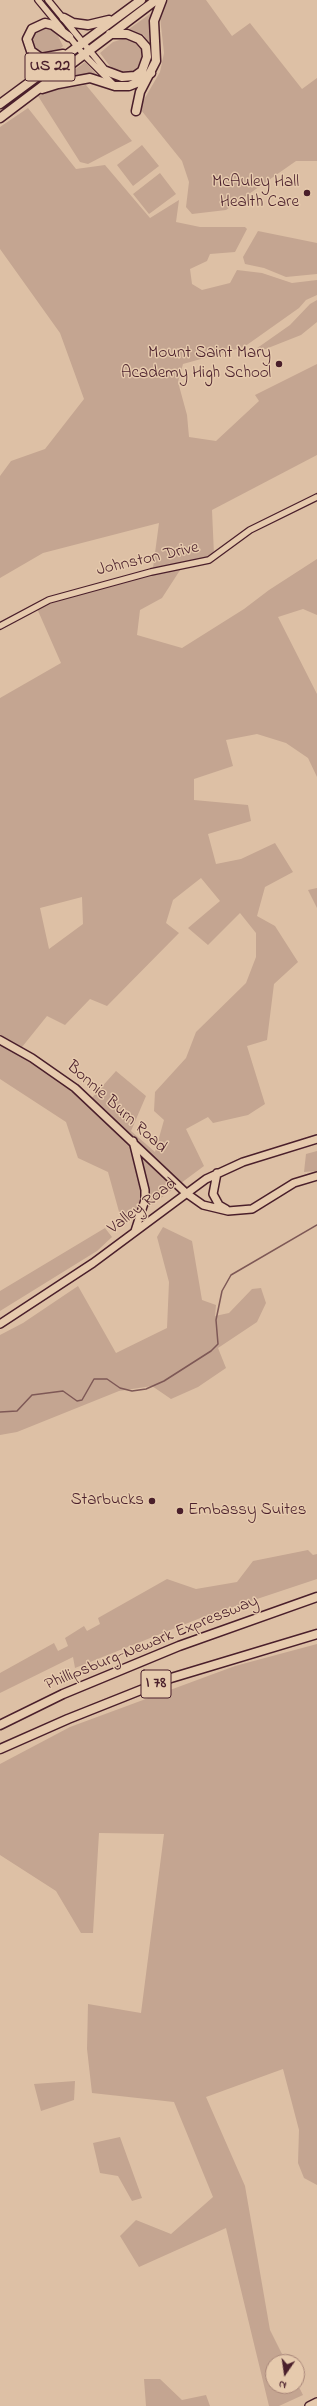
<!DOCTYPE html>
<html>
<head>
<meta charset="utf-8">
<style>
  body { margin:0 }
  #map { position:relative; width:317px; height:2406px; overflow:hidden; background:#ddc0a5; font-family:"Indie Flower",sans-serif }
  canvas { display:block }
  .north { position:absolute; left:265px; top:2354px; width:40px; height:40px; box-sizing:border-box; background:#e6caad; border:1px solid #a88679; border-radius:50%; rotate:193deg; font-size:11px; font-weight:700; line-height:16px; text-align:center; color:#4a1f2b }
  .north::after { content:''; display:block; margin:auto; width:14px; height:18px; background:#4a1f2b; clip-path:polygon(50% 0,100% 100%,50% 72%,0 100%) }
</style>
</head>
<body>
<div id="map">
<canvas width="317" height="2406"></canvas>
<div class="north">N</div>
</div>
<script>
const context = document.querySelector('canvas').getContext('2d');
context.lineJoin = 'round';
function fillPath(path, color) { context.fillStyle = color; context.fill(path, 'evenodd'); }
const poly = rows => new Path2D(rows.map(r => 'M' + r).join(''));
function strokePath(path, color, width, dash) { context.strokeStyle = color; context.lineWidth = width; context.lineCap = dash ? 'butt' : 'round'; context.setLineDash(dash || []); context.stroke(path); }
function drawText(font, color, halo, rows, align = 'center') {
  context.font = font + ' "Indie Flower",sans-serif'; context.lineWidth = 3; context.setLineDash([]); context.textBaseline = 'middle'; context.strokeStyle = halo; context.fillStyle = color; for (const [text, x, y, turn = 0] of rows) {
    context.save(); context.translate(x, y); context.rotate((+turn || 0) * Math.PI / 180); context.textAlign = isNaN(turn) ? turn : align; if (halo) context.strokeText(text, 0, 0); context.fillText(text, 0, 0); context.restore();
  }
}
fillPath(poly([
  [168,0,206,0,232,36,250,23,302,89,317,78,317,161,296,161,226,210,192,214,186,207,189,182,182,161,141,110,142,103,160,72,164,53,160,17],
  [154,11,151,25,152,59,144,35,129,29],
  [46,26,58,36,63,46,52,56,46,56,34,51,30,40,33,32],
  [129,37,137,41,142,48,143,59,137,70,131,73,117,72,109,65,100,53,113,42],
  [85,62,98,76,60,81],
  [86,85,132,141,88,164,80,162,38,96,54,90],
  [28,108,76,169,105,165,150,218,179,200,176,222,200,227,245,227,247,229,235,252,210,254,207,261,190,269,192,284,202,290,230,283,237,270,262,273,292,283,317,280,317,295,306,300,299,308,244,347,183,364,178,382,187,415,189,437,216,441,259,401,255,395,317,364,317,455,212,510,214,555,184,564,162,598,140,610,137,635,182,648,244,609,269,590,317,559,317,615,303,609,278,617,317,694,317,777,308,758,286,743,257,734,226,740,233,766,194,779,194,800,248,805,251,821,208,834,216,864,241,859,275,843,293,872,265,887,257,916,275,926,298,962,274,984,267,1040,247,1046,265,1104,248,1115,213,1123,208,1117,186,1129,204,1166,123,1226,108,1172,78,1158,66,1122,0,1079,0,698,61,663,35,604,153,568,159,523,43,553,0,578,0,476,11,461,45,449,84,399,60,333,0,249,0,127],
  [201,878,220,901,188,928,208,945,240,913,256,933,256,957,246,983,196,1032,186,1058,155,1092,154,1111,164,1120,155,1152,131,1131,146,1096,116,1071,89,1101,18,1052,47,1016,65,1025,90,999,107,1006,179,933,166,923,173,900],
  [82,897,83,924,49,949,40,908],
  [142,145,159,166,133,186,117,165],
  [160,173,176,194,149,214,133,194],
  [258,231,317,243,317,274,286,277,264,268,245,264,243,257],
  [317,300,317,322,301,335,258,352,253,351,290,325,310,304],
  [317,888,317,908,308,890],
  [317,1151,317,1171,304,1172,306,1154],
  [163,1227,192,1241,202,1300,216,1305,215,1316,229,1313,252,1289,261,1288,266,1303,257,1322,218,1348,226,1368,198,1387,171,1399,152,1386,119,1391,17,1432,0,1435,0,1335,23,1323,78,1286,116,1353,167,1328,169,1282,157,1237],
  [105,1228,112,1237,97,1251,0,1311,0,1291],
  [308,1550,313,1555,317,1554,317,1579,203,1617,75,1668,73,1657,0,1693,0,1673,54,1643,58,1651,68,1646,65,1638,84,1626,87,1631,100,1624,98,1618,167,1579,196,1589,237,1582,253,1561],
  [317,1644,317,2185,304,2178,298,2163,299,2130,283,2069,206,2097,245,2186,270,2330,286,2362,273,2362,273,2386,297,2386,297,2383,303,2395,279,2406,269,2406,226,2228,139,2267,120,2236,136,2220,171,2234,213,2197,174,2102,92,2093,87,2049,88,2004,141,2013,164,1834,99,1833,93,1933,81,1933,56,1891,0,1855,0,1764,70,1727,235,1666],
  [75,2081,74,2100,41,2111,34,2084],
  [120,2137,142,2198,132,2201,118,2176,100,2173,93,2143],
  [144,2379,160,2379,182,2400,206,2395,210,2406,146,2406]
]), '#c4a591');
strokePath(poly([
  [0,1412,17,1411,32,1395,63,1391,77,1401,82,1400,94,1379,107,1379,120,1388,132,1391,146,1389,164,1381,211,1351,218,1344,216,1320,222,1291,231,1275,317,1225]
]), '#7e5856', 1.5);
const minor = poly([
  [38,0,62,29],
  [48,0,108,73],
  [68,35,83,54,112,83],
  [0,626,49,600,151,572,209,560,250,530,317,497]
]);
const major = poly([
  [0,1040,32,1058,75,1088,186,1193,203,1205,228,1211,252,1209,294,1183,317,1176],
  [133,1141,145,1190,145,1200,135,1231],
  [217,1173,213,1194,219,1205,226,1209],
  [0,1324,93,1263,206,1179,243,1162,317,1139],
  [309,2406,317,2402]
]);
const highway = poly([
  [64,18,73,23,88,25,109,20],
  [63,54,41,58,31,51,27,39,32,29,45,23,53,25,69,37],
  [106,71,122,77,135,76,142,71,147,57,146,47,139,39,127,34,110,34],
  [42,89,58,84,90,78,115,86,129,86,139,82,151,73],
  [0,104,141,0],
  [136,111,140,92,156,61,154,21,162,0],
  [0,118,156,0],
  [0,1725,63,1694,179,1646,317,1597],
  [0,1749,68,1719,171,1678,317,1634]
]);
strokePath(minor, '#4a1f2b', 8);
strokePath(major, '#4a1f2b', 10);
strokePath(highway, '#4a1f2b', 11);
strokePath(minor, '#e6caad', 5.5);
strokePath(major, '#e6caad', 7);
strokePath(highway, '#e6caad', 8);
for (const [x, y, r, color] of [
  [307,193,4,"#4a1f2b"],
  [279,364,4,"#4a1f2b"],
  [152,1501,4,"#4a1f2b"],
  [180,1511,4,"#4a1f2b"]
]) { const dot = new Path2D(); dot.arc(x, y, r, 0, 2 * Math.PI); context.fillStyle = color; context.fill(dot); strokePath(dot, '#e6caad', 1.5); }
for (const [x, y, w] of [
  [50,67,50],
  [156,1684,30]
]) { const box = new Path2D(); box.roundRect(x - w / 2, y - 14, w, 28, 3); context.fillStyle = '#e6caad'; context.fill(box); strokePath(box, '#4a1f2b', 1); }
drawText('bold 16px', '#4a1f2b', null, [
  ["US 22",50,67],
  ["I 78",156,1684]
]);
drawText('17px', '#4a1f2b', '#e6caad', [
  ["McAuley Hall",299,183],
  ["Health Care",299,203],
  ["Mount Saint Mary",271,354],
  ["Academy High School",271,374],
  ["Starbucks",144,1501],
  ["Embassy Suites",188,1511,"left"]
], 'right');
drawText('17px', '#4a1f2b', '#e6caad', [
  ["Johnston Drive",148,560,-13],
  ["Bonnie Burn Road",116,1108,42],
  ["Valley Road",143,1207,-37],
  ["Phillipsburg-Newark Expressway",152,1644,-22]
]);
</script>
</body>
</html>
